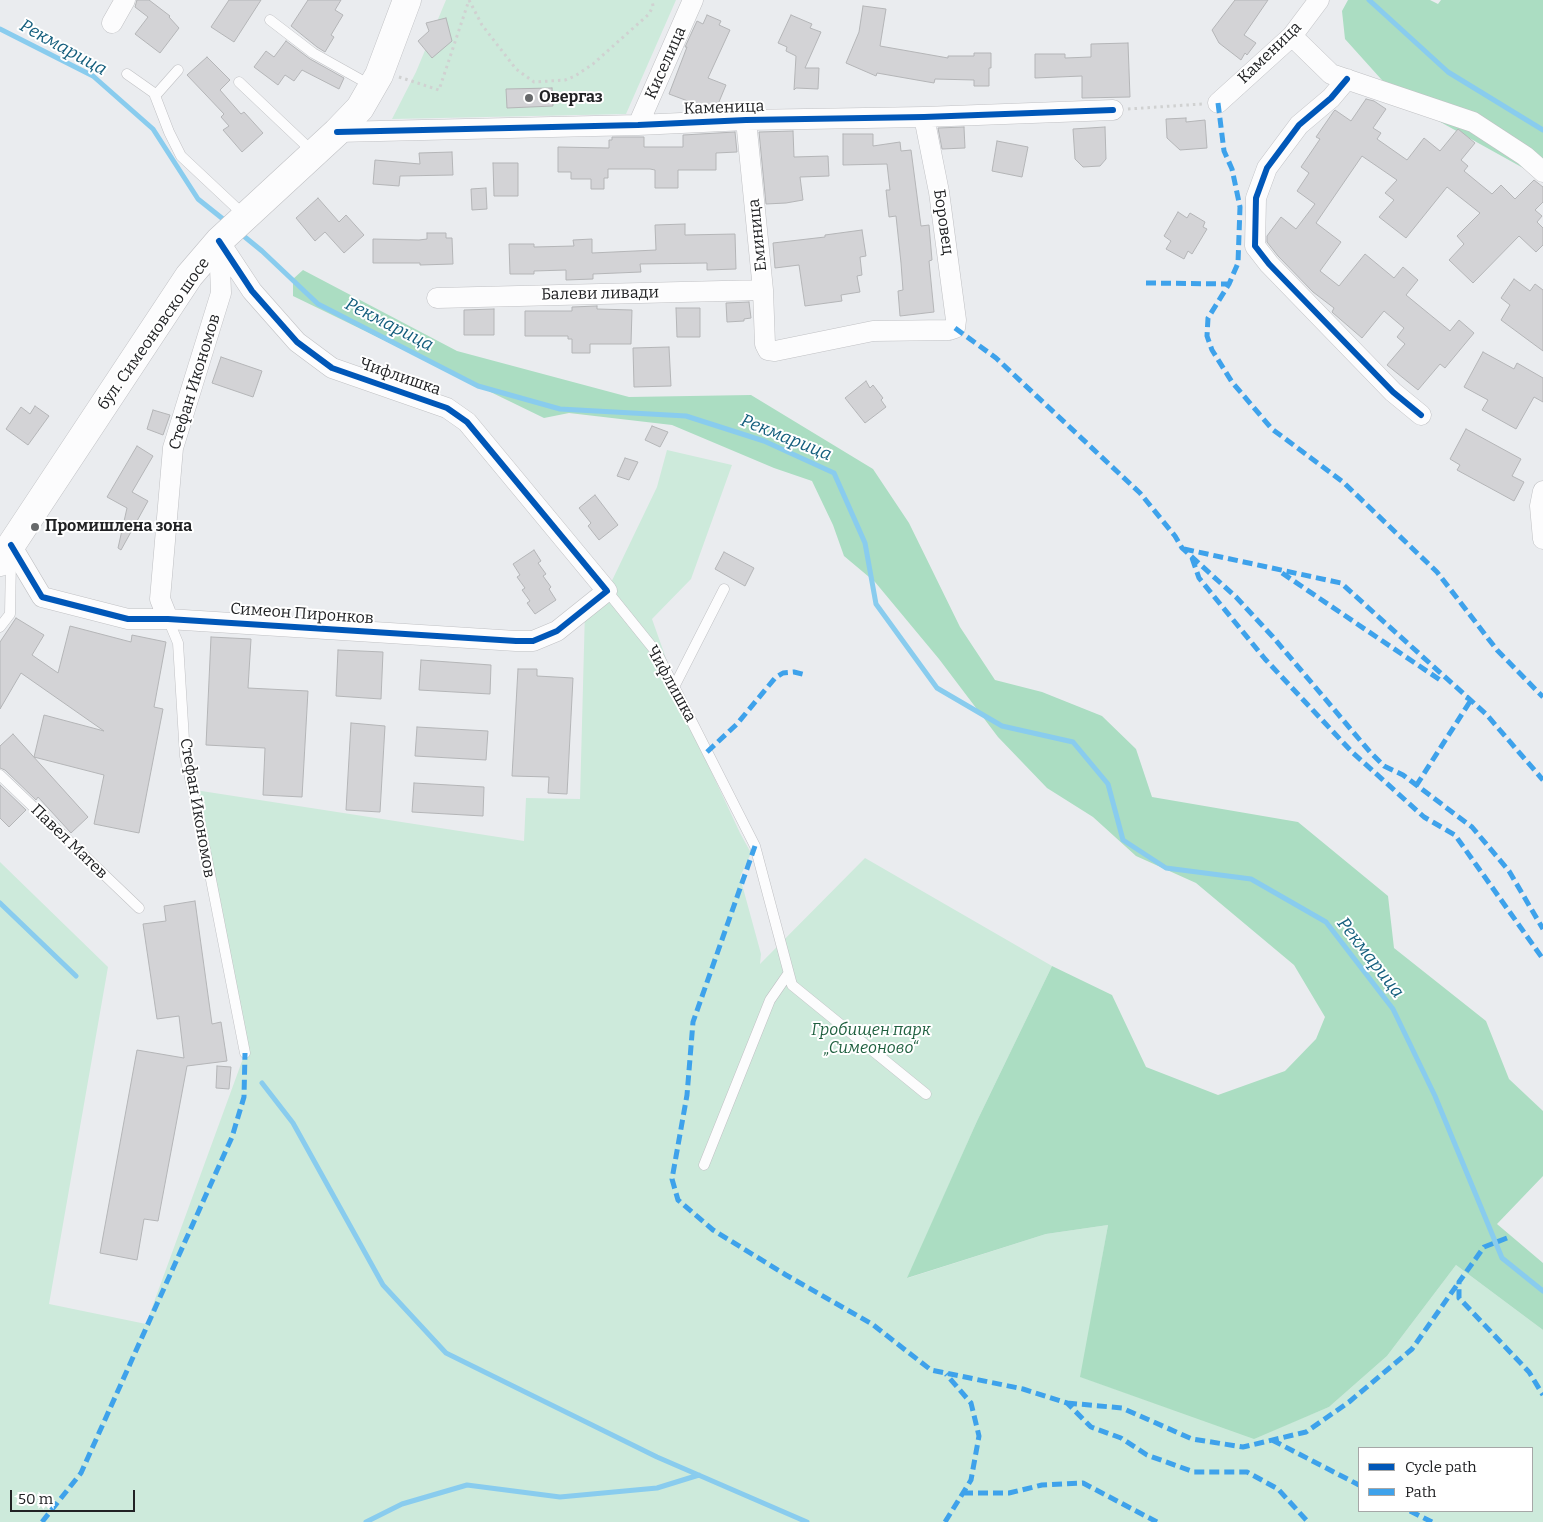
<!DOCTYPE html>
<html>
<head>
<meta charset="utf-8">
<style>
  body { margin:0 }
  #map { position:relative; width:1543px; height:1522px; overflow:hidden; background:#eaecef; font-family:Bitter,serif }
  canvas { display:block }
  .legend { position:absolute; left:1358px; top:1447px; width:175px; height:65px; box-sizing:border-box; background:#fff; border:1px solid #a6a7a7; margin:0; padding:6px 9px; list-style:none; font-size:15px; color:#212224 }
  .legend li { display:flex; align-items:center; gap:10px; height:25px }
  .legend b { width:25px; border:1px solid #a6a7a7 }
  .scale { position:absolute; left:10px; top:1490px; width:125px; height:22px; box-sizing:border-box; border:2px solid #212224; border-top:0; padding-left:6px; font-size:15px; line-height:18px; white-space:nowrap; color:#212224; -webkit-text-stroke:4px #fff; paint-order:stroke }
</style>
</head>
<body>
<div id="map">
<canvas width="1543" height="1522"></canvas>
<ul class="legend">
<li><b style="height:6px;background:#0057b8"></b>Cycle path</li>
<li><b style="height:6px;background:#3ea2eb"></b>Path</li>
</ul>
<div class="scale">50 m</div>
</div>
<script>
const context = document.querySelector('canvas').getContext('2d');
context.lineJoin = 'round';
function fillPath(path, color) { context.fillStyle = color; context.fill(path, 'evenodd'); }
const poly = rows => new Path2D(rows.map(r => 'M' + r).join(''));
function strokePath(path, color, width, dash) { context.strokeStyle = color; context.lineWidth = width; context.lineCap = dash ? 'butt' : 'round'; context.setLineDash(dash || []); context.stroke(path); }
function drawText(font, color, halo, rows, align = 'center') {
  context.font = font + ' Bitter,serif'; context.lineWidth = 4; context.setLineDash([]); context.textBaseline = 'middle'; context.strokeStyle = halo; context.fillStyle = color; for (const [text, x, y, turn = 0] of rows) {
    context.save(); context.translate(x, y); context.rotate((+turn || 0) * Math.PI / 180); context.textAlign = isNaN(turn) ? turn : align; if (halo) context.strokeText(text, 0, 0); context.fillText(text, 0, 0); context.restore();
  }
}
fillPath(poly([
  [446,0,676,0,626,114,392,119,416,72],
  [667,450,732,465,691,579,652,619,690,726,740,833,751,853,740,877,761,954,760,964,865,858,1052,966,977,1121,908,1278,1046,1234,1108,1225,1081,1377,1254,1438,1329,1407,1387,1356,1456,1265,1543,1330,1543,1522,0,1522,0,862,108,967,49,1304,146,1324,245,1053,195,790,524,841,526,798,580,799,585,610,607,591,657,487],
  [1359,1448,1532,1448,1532,1511,1359,1511]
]), '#cdeadb');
fillPath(poly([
  [1348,0,1430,0,1438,4,1441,0,1543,0,1543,179,1399,99,1345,39,1342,11],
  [303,270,457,351,629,397,751,395,873,469,909,523,960,627,995,680,1042,692,1102,716,1136,749,1152,797,1298,822,1388,896,1394,948,1486,1021,1509,1079,1543,1111,1543,1176,1497,1224,1543,1263,1543,1330,1456,1265,1387,1356,1329,1407,1254,1439,1080,1377,1108,1225,1046,1234,907,1278,977,1121,1052,966,1112,995,1146,1067,1218,1095,1285,1071,1316,1039,1325,1017,1294,965,1196,883,1136,856,1093,817,1047,788,998,737,939,659,875,582,844,556,833,525,812,481,774,468,672,425,569,413,544,418,293,296,293,279]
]), '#abddc2');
strokePath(poly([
  [1369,0,1448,72,1543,130],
  [0,29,93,76,153,129,198,199,228,223],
  [240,233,262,251,318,304,478,386,560,409,686,416,764,441,834,473,865,543,876,604,937,688,1002,726,1073,742,1108,784,1123,840,1166,868,1251,879,1326,922,1393,1009,1435,1096,1502,1258,1543,1291],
  [0,903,76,976],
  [262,1083,293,1123,383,1285,446,1353,657,1457,807,1522],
  [366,1522,402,1504,467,1485,560,1497,657,1488,699,1475]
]), '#89ccee', 5);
const building = poly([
  [137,0,149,0,170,16,169,17,179,28,160,53,135,34,148,17,135,7,137,0],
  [229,0,261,0,234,42,211,27,229,0],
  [308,0,341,0,335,10,343,15,331,35,334,37,325,52,317,47,291,26,308,0],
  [1235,0,1268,0,1244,35,1256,43,1247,55,1245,53,1241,60,1219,43,1212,30,1235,0],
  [863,6,886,9,880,46,948,58,948,56,974,56,974,53,991,53,991,68,989,68,989,86,974,86,974,80,935,79,934,83,877,73,876,76,846,63,859,32,863,6],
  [707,15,721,21,719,25,730,30,708,78,726,85,716,109,712,110,669,94,687,47,685,47,697,21,703,24,707,15],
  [791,15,812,24,810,28,821,32,805,68,819,68,818,89,796,88,794,90,796,56,786,51,787,47,778,43,791,15],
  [446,18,452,41,432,58,418,41,429,31,426,23,446,18],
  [286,41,310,59,344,78,339,89,302,70,294,81,285,75,278,85,254,67,266,51,274,57,286,41],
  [1128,43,1130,97,1082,98,1082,76,1035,78,1035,54,1065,54,1065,58,1091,57,1091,44,1128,43],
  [207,57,230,80,220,90,241,114,244,112,263,133,242,152,223,130,229,126,221,117,224,114,187,75,207,57],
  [552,88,553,106,507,108,506,89,552,88],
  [1366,99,1374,101,1386,109,1373,128,1381,133,1377,139,1407,160,1424,138,1440,151,1458,129,1475,143,1461,160,1468,166,1464,171,1492,194,1501,185,1515,199,1534,180,1543,187,1543,202,1535,210,1542,216,1537,222,1543,228,1543,245,1536,252,1519,236,1473,283,1449,260,1464,244,1457,236,1480,213,1447,187,1406,238,1379,217,1394,200,1385,193,1397,180,1362,156,1316,223,1341,242,1320,271,1339,286,1365,254,1394,278,1403,267,1418,280,1406,295,1450,331,1459,320,1474,333,1445,368,1440,364,1418,390,1387,365,1405,344,1397,337,1404,328,1384,311,1362,338,1333,313,1332,312,1334,308,1313,292,1278,256,1267,242,1267,236,1281,217,1296,229,1315,204,1297,191,1309,173,1301,167,1320,139,1316,137,1334,111,1335,110,1351,121,1366,99],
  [1186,118,1186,122,1205,120,1207,148,1180,150,1167,138,1166,119,1186,118],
  [964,127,965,148,942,149,938,128,964,127],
  [1105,127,1106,159,1100,166,1083,167,1075,159,1073,129,1105,127],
  [793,131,794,157,828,156,829,176,800,177,803,200,786,203,766,204,759,132,793,131],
  [735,132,737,152,716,153,716,170,678,170,678,188,655,188,655,170,650,169,608,169,608,178,604,178,604,189,591,189,591,179,571,179,571,172,558,172,558,147,609,148,609,140,612,140,612,137,644,137,644,147,683,147,683,135,735,132],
  [843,134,873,134,873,146,900,142,901,151,911,150,921,226,929,225,932,260,929,261,934,312,900,316,898,291,903,290,901,263,896,216,889,217,886,190,890,190,887,164,843,165,843,134],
  [997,141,1028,147,1022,177,992,171,997,141],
  [452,152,453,175,400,176,399,186,373,184,375,160,420,164,419,153,452,152],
  [493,163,518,163,518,196,494,196,493,163],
  [486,188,487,209,472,210,471,189,486,188],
  [318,198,339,222,346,215,364,235,344,253,325,232,315,241,296,218,318,198],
  [1178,212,1187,218,1190,213,1205,222,1203,227,1207,229,1192,254,1188,251,1184,259,1166,249,1171,241,1164,236,1178,212],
  [685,224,685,235,735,234,736,269,707,270,707,263,640,264,641,272,593,274,593,279,566,280,566,270,534,271,534,274,510,274,509,244,534,244,534,247,574,246,573,240,592,239,592,253,656,250,655,225,685,224],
  [862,230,866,256,860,257,862,275,857,276,860,292,841,295,842,301,805,306,799,265,775,268,773,243,825,237,825,235,862,230],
  [427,233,446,233,446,238,452,238,453,264,420,265,420,263,373,263,373,239,419,240,427,239,427,233],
  [1514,279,1530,291,1535,284,1543,290,1543,351,1501,320,1510,305,1501,298,1514,279],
  [749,302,751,318,744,319,744,321,727,322,726,303,749,302],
  [597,306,597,309,632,310,631,344,590,344,590,353,572,353,572,339,568,339,568,336,525,336,525,311,572,311,572,307,597,306],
  [676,308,700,308,700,337,677,337,676,308],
  [494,309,494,335,464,335,464,310,494,309],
  [669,347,671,386,634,387,633,348,669,347],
  [1483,352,1514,369,1517,363,1543,378,1543,402,1534,397,1516,429,1482,410,1488,400,1464,387,1483,352],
  [221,357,262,371,253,397,212,383,221,357],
  [866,381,870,388,873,385,883,398,881,400,886,407,865,423,845,398,866,381],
  [35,406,49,416,28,445,6,429,21,407,30,414,35,406],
  [153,410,170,415,163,435,147,429,153,410],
  [652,426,668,432,660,447,645,440,652,426],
  [1466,429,1521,459,1512,476,1524,482,1514,501,1457,470,1460,465,1450,459,1466,429],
  [137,446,153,456,132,492,148,501,121,550,118,548,127,508,107,497,137,446],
  [625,458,638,462,629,480,617,476,625,458],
  [595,495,618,525,599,540,588,526,591,523,579,508,595,495],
  [534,550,541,561,538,563,546,574,543,576,551,587,549,589,556,600,535,614,527,603,530,601,522,590,525,588,517,577,520,575,513,564,534,550],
  [724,552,754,568,745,586,715,569,724,552],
  [16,618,44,635,32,655,58,673,70,626,131,642,132,635,166,642,154,707,163,709,139,833,94,824,104,775,34,757,44,715,104,731,21,673,0,709,0,642,16,618],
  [211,637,251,639,248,688,308,691,302,797,263,795,265,748,206,745,211,637],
  [338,650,383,652,381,699,336,696,338,650],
  [421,660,491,665,490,694,419,690,421,660],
  [518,669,537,669,537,676,573,678,567,794,548,793,549,777,512,776,518,669],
  [351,723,385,726,380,812,346,810,351,723],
  [417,727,488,731,486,760,415,756,417,727],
  [13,734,88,817,71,833,38,797,36,800,5,770,0,768,0,746,13,734],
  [414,783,484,787,483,816,412,812,414,783],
  [0,785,26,810,9,827,0,818,0,785],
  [195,901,212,1024,221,1022,227,1061,187,1066,158,1221,144,1219,137,1260,100,1253,137,1050,184,1058,179,1016,157,1019,143,924,166,921,164,906,195,901],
  [217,1066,231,1067,229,1089,216,1088,217,1066]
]);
fillPath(building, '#d3d3d6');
strokePath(building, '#b4b5b7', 1);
const lane = poly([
  [270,20,313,53,372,86],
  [127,74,154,93,169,132,181,156,245,216],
  [239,82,314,153],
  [155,96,178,70],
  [607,591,657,653,755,846,792,985,926,1094],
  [168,619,178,643,185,756,197,808,245,1053],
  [0,627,10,614,11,559],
  [674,687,724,589],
  [0,775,139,908],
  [704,1165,770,1000,788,974]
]);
const street = poly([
  [112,23,125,0],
  [1292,36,1331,74,1473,122,1525,156,1543,172],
  [1347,79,1331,98,1299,125,1267,168,1256,198,1255,246,1269,264,1393,392,1421,415],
  [1218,103,1292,36,1319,0],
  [746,120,763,290,765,344,768,350,775,351,873,331,949,330,955,328,956,320,939,192,924,117],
  [638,125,693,0],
  [337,132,638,125,746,120,924,117,1113,110],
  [437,298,763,290],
  [1543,491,1540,506,1543,539],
  [11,545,42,597,128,619,168,619,516,641,533,641,557,631,607,591,467,422,447,408,332,368,297,342,252,291,219,241],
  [168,619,160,599,173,448,221,293,219,241]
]);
const secondary = poly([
  [0,562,189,276,219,241,337,132,360,108,379,75,407,0]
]);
strokePath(lane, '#c0c1c4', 11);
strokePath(street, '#c0c1c4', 21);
strokePath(secondary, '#c0c1c4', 29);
strokePath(poly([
  [469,0,482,25,506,56,516,69,534,82,565,80,575,76,593,64,649,14,653,6,652,0],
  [399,77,439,90,469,0],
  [1128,109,1202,104]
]), '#d0d1d1', 3, [2.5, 4]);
strokePath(lane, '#fcfcfd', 10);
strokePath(street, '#fcfcfd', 20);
strokePath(secondary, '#fcfcfd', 28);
strokePath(poly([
  [1218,103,1224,151,1232,169,1240,207,1238,263,1229,284,1208,318,1207,336,1212,350,1232,382,1272,429,1343,482,1437,572,1497,650,1543,697],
  [1146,283,1229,284],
  [955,328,996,358,1140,493,1175,536,1182,548,1236,597,1273,637,1370,752,1384,766,1403,775,1472,827,1509,871,1543,929],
  [1184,549,1341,583,1486,714,1543,780],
  [1192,558,1199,578,1265,659,1352,752,1424,817,1455,835,1543,959],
  [1282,573,1443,682],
  [707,752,737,724,775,678,783,673,794,672,806,675],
  [1416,786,1471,700,1466,697],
  [755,846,693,1022,687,1095,672,1179,678,1200,713,1230,786,1275,872,1324,931,1370,1023,1389,1067,1403,1091,1427,1121,1438,1147,1455,1194,1472,1247,1472,1278,1489,1308,1522],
  [1507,1238,1484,1247,1459,1282,1459,1298,1529,1372,1543,1395],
  [1067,1403,1122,1408,1192,1439,1243,1447,1306,1432,1349,1402,1412,1349,1459,1282],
  [1272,1440,1359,1485],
  [963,1493,1009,1493,1042,1485,1083,1483,1157,1522],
  [1410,1511,1432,1522],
  [42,1522,81,1473,232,1137,244,1097,245,1053],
  [945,1522,971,1480,979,1436,971,1403,946,1374]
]), '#3ea2eb', 5, [10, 5]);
strokePath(poly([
  [1347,79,1331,98,1299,125,1267,168,1256,198,1255,246,1269,264,1393,392,1421,415],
  [337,132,638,125,746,120,924,117,1113,110],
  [11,545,42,597,128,619,168,619,516,641,533,641,557,631,607,591,467,422,447,408,332,368,297,342,252,291,219,241]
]), '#0057b8', 6);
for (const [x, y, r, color] of [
  [529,98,5,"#67696b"],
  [35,527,5,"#67696b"]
]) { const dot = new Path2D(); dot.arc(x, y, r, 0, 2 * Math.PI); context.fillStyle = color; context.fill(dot); strokePath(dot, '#fff', 2); }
drawText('16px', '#212224', '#fff', [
  ["Каменица",1270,53,-44],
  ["Киселица",666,63,-66],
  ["Каменица",724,108,-2],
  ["Боровец",943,222,82],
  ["Еминица",758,235,-96],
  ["Балеви ливади",600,294,-1],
  ["бул. Симеоновско шосе",154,334,-55],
  ["Чифлишка",400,377,19],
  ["Стефан Икономов",195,382,-73],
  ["Симеон Пиронков",302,614,4],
  ["Чифлишка",671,684,61],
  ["Стефан Икономов",197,808,80],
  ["Павел Матев",69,842,44]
]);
drawText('bold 16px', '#212224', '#fff', [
  ["Овергаз",539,98],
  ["Промишлена зона",45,527]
], 'left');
drawText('italic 16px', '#1e5f3e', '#fff', [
  ["Гробищен парк",871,1031],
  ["„Симеоново“",871,1049]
]);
drawText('italic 18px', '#145e7d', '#fff', [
  ["Рекмарица",63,48,29],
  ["Рекмарица",389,325,27],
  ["Рекмарица",786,438,22],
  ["Рекмарица",1370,958,52]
]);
</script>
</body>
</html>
